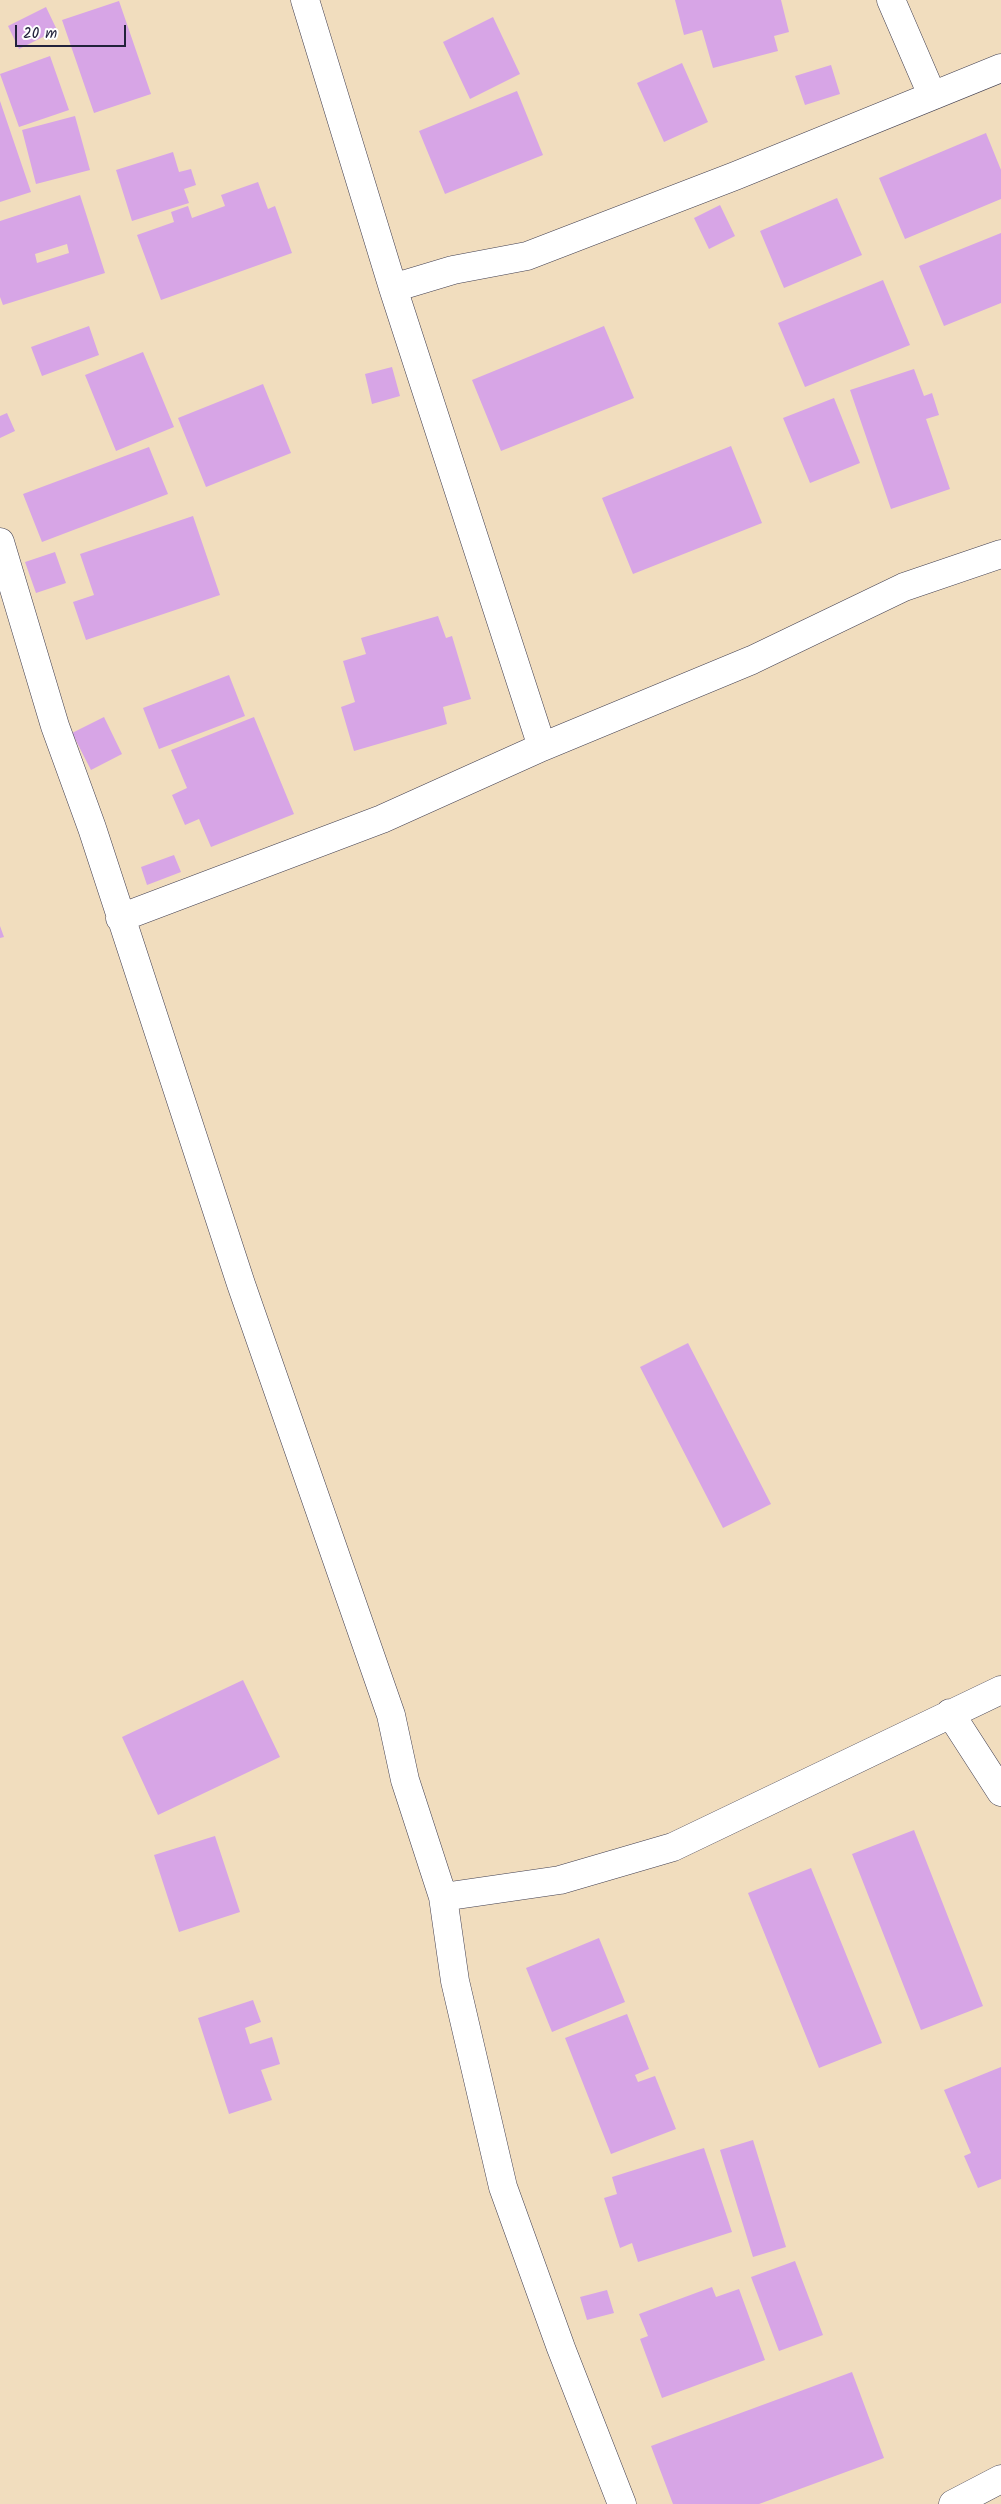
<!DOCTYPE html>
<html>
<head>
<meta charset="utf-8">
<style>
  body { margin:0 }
  #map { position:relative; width:1001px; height:2504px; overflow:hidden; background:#f1ddbe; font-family:Kalam,sans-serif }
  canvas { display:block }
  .scale { position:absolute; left:15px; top:25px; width:111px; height:22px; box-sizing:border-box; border:2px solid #22223b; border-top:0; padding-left:6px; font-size:15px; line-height:18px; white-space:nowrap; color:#22223b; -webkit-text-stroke:4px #fff; paint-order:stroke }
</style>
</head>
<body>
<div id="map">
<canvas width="1001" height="2504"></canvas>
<div class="scale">20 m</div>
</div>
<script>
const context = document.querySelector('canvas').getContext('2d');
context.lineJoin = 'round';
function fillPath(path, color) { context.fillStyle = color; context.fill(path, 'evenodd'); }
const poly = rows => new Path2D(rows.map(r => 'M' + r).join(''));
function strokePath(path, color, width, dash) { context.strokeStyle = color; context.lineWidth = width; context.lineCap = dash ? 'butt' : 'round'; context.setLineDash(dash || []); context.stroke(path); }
fillPath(poly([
  [675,0,781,0,789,32,774,36,778,51,713,68,702,30,684,35],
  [119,1,151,94,94,113,62,20],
  [46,7,57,30,19,49,8,26],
  [493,17,520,74,470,99,443,42],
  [50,56,69,110,19,127,0,74],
  [682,63,708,122,664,142,637,83],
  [831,65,840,94,805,105,795,76],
  [517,91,543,155,445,194,419,131],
  [0,101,31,192,0,202],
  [75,116,90,170,36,184,22,130],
  [986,133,1001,170,1001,199,905,239,879,178],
  [173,152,179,172,191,169,196,185,184,189,189,203,132,221,116,170],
  [258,182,268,209,275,206,292,253,161,300,137,235,174,222,171,212,188,206,192,218,225,206,221,195],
  [80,195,105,273,3,305,0,297,0,221],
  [67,244,69,253,37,263,35,254],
  [837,198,862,255,784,288,760,231],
  [720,205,735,236,709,249,694,218],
  [1001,233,1001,303,944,326,919,266],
  [883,280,910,345,805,387,778,323],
  [89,326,99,355,42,376,31,347],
  [604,326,634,398,501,451,472,380],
  [143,352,174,427,116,451,85,375],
  [392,367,400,396,372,404,365,374],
  [914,369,924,396,932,393,939,415,926,419,950,489,891,509,850,390],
  [263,384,291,453,206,487,178,418],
  [834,398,860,463,810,483,783,418],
  [7,413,15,431,0,438,0,416],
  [731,446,762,523,633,574,602,498],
  [149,447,168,494,42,542,23,494],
  [193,516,220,595,86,640,73,602,94,595,80,554],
  [55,552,66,583,36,593,25,562],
  [438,616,446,638,452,636,471,699,443,707,447,724,354,751,341,707,355,702,343,661,366,654,361,638],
  [229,675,245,716,159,749,143,708],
  [104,717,122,754,91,770,72,733],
  [254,717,294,814,211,847,199,819,185,825,172,795,187,788,171,750],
  [174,855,181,872,147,885,141,867],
  [0,926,4,937,0,938],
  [688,1343,771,1504,723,1528,640,1367],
  [243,1680,280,1757,158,1815,122,1737],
  [914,1830,983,2006,921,2030,852,1854],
  [215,1836,240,1912,179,1932,154,1855],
  [811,1868,882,2043,819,2068,748,1893],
  [599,1938,625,2002,552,2032,526,1968],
  [253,2000,261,2022,245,2028,250,2044,272,2037,280,2064,261,2070,272,2100,229,2114,198,2018],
  [627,2014,649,2069,635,2075,638,2082,655,2076,676,2129,611,2154,565,2038],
  [1001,2067,1001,2179,978,2188,964,2156,971,2153,944,2090],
  [753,2140,786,2247,753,2257,720,2150],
  [704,2148,732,2232,638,2262,632,2243,620,2248,604,2198,617,2194,612,2177],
  [795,2261,823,2335,779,2351,751,2277],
  [712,2287,716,2297,739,2289,765,2360,662,2398,640,2339,648,2336,639,2314],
  [607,2290,614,2313,587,2320,580,2297],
  [852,2372,884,2458,759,2504,673,2504,651,2446]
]), '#d7a5e6');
const minor = poly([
  [305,0,393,288,542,747],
  [891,0,932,95],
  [393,288,453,270,527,256,735,176,1001,68],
  [0,542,55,726,92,828,241,1284,391,1715,405,1780,443,1897,455,1981,503,2187,561,2348,622,2504],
  [120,918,382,819,542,747,752,660,904,587,1001,554],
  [950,1713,1001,1792],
  [443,1897,560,1880,673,1847,1001,1690],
  [953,2504,1001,2479]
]);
strokePath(minor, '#413e4f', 29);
strokePath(minor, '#fff', 28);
</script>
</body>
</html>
